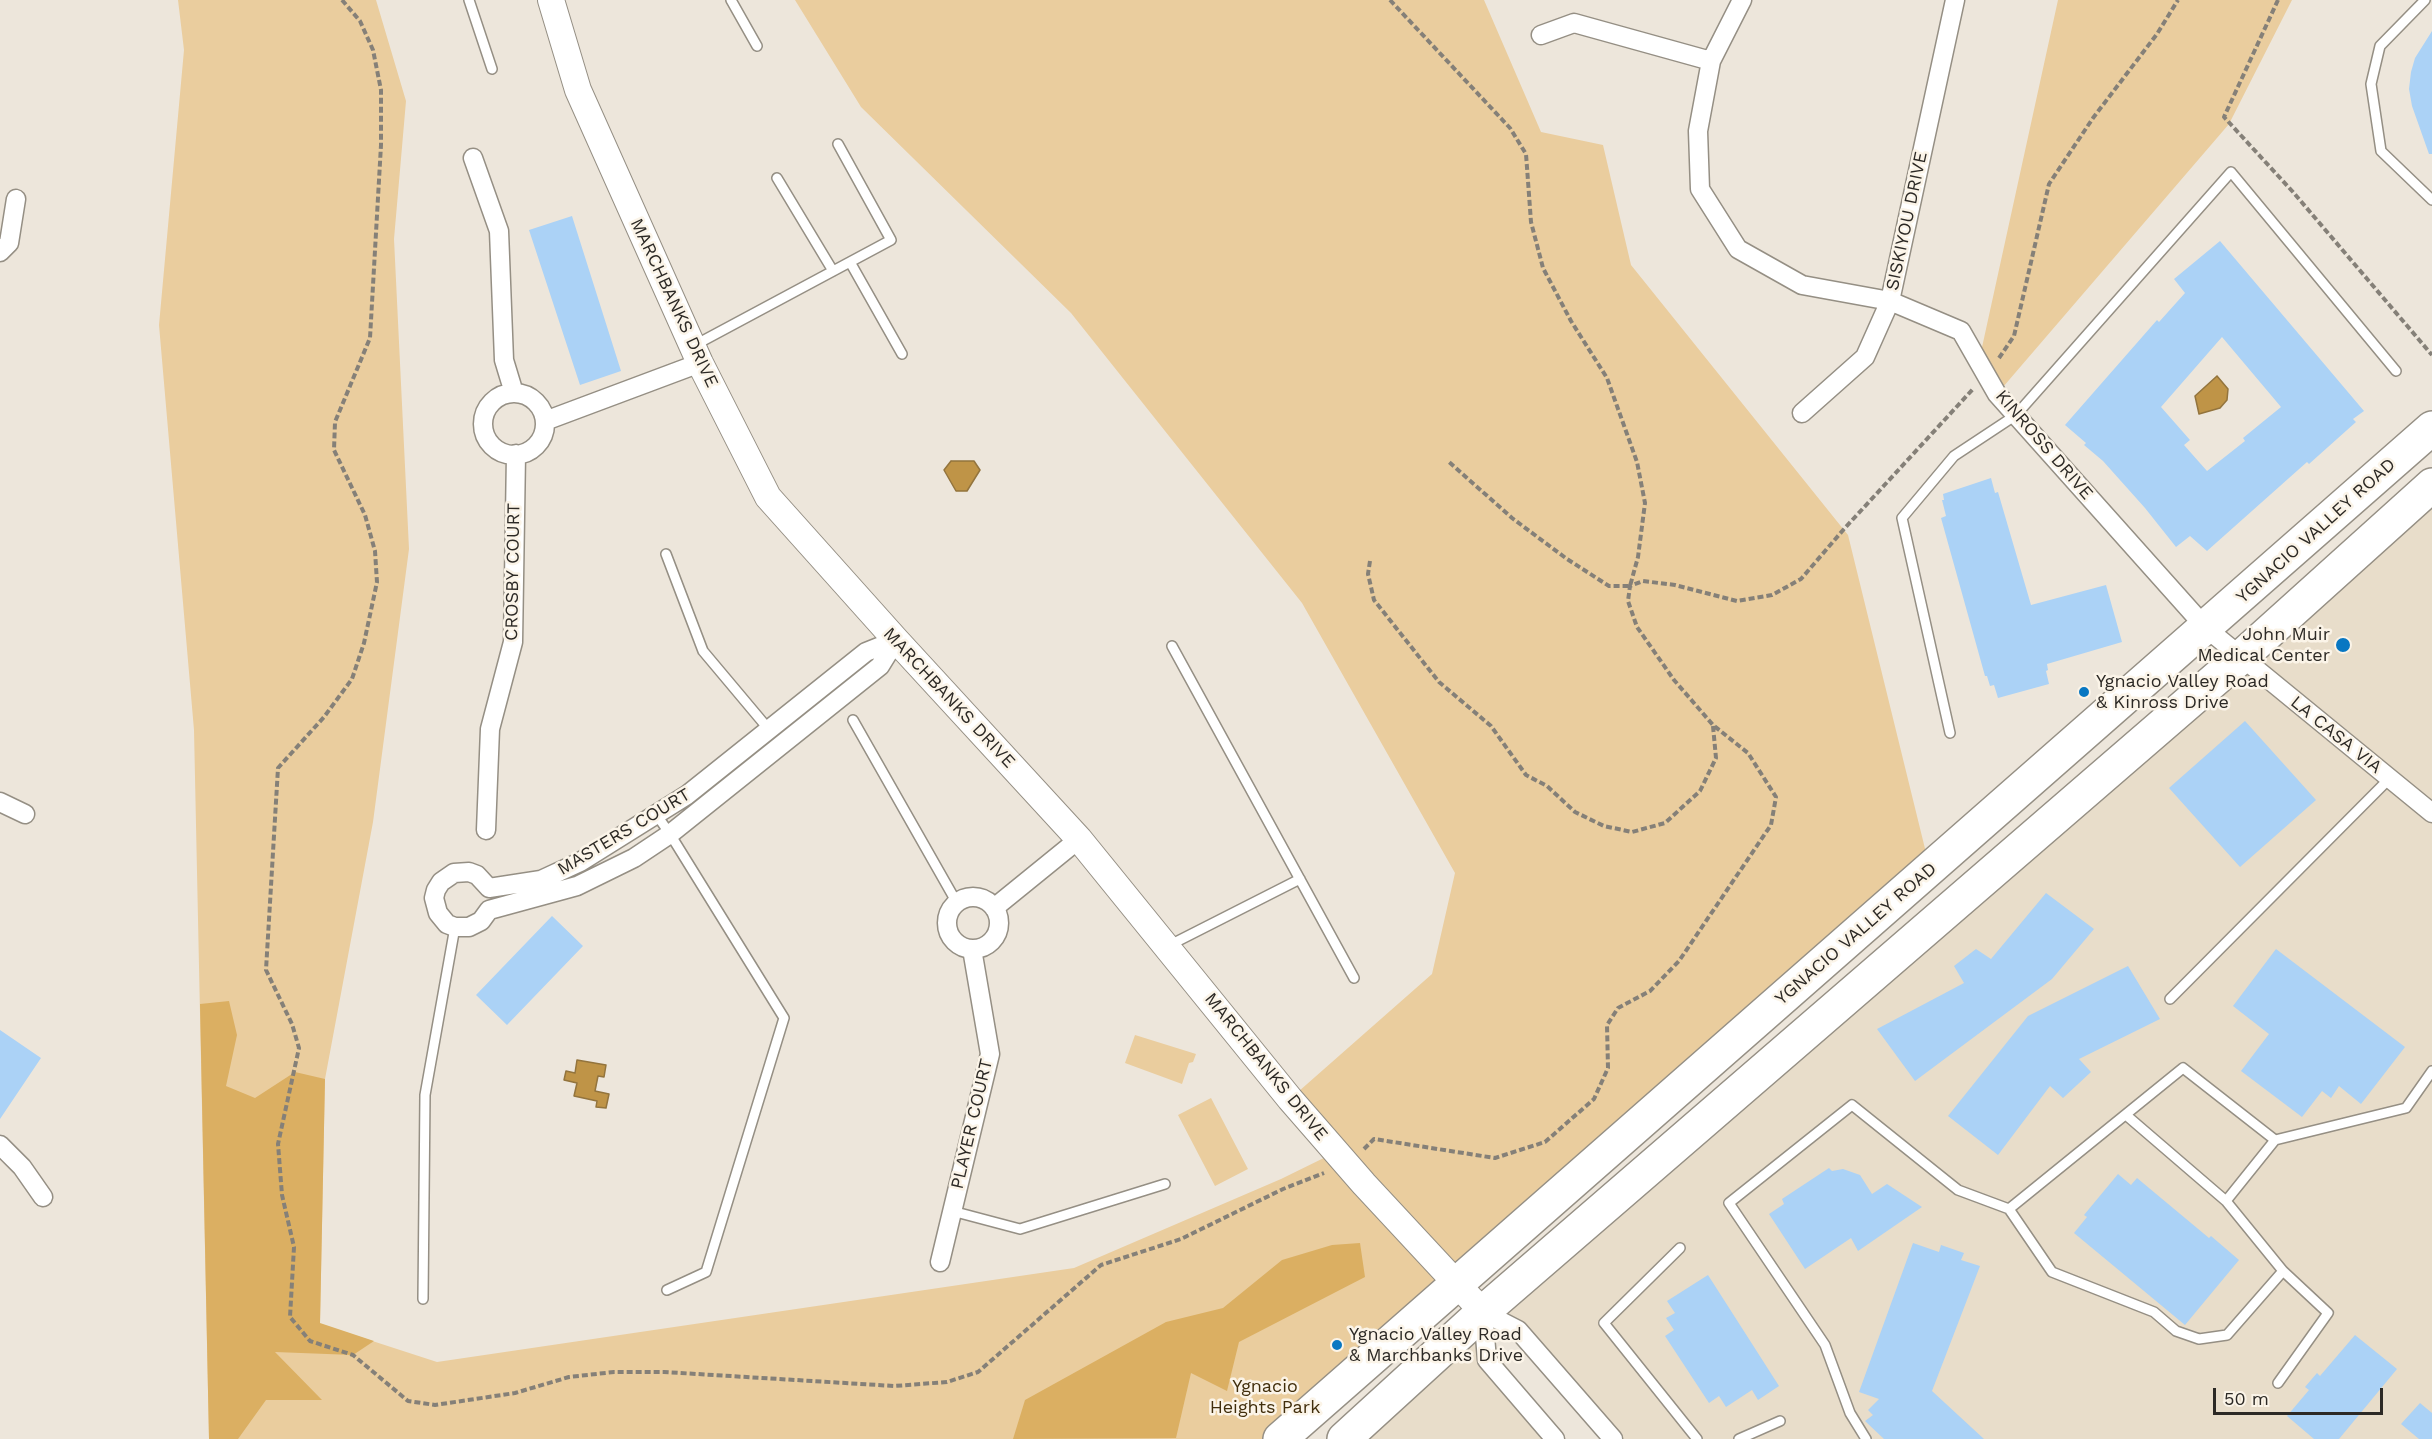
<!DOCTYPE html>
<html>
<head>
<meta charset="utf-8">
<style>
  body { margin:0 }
  #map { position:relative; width:2432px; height:1439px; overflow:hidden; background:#ede6db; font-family:"Work Sans",sans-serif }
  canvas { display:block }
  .scale { position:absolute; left:2213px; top:1388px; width:170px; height:27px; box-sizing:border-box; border:3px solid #2c2925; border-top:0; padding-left:8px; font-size:18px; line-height:21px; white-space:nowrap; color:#2c2925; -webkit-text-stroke:4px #fbf4e8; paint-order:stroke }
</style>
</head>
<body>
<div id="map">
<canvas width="2432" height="1439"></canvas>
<div class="scale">50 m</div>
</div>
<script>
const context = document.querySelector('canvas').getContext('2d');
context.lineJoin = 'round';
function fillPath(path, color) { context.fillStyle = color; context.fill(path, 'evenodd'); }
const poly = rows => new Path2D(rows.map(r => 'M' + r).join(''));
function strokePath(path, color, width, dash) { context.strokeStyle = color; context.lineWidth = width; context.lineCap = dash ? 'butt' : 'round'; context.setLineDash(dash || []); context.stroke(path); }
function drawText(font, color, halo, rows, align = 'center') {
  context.font = font + ' "Work Sans",sans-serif'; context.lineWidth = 5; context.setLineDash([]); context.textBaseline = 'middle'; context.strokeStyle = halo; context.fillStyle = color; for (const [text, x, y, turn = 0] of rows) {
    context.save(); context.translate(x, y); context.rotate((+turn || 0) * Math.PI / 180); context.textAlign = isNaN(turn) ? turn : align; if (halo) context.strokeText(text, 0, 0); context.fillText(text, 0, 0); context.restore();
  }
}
fillPath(poly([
  [2432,485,2432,1439,1613,1439,1518,1330,1483,1313,1487,1360,1555,1439,1344,1439,1483,1312,2240,658]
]), '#e8ddca');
fillPath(poly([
  [178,0,376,0,406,101,394,239,409,549,373,822,325,1079,320,1324,437,1362,1074,1268,1281,1179,1336,1152,1290,1099,1432,974,1455,873,1302,603,1071,313,861,107,795,0,1484,0,1541,132,1603,145,1631,265,1848,535,1930,869,1280,1439,209,1439,194,730,159,325,184,50],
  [2058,0,2292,0,2229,124,1997,394,1979,361],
  [1135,1035,1196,1054,1193,1062,1189,1063,1182,1084,1125,1063],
  [1211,1098,1248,1169,1215,1186,1178,1115]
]), '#eacd9e');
fillPath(poly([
  [229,1001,237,1035,226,1086,255,1098,295,1072,325,1079,320,1323,374,1341,353,1355,275,1352,322,1400,266,1400,238,1439,209,1439,200,1004],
  [1360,1243,1365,1277,1239,1342,1227,1391,1191,1373,1176,1438,1013,1439,1025,1400,1166,1322,1223,1308,1282,1260,1332,1245]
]), '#dbaf62');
const water = poly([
  [2217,376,2228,389,2227,400,2220,408,2199,414,2195,396,2217,376],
  [951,461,974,461,980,470,967,491,956,491,944,470,951,461],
  [577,1060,606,1065,604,1077,598,1076,595,1091,609,1094,606,1108,596,1107,597,1101,574,1096,577,1083,564,1080,566,1071,575,1073,577,1060]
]);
fillPath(water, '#bf9447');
strokePath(water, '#93743d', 1.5);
fillPath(poly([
  [2432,31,2432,154,2429,154,2412,106,2409,89,2411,72,2415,58],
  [572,216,621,371,580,385,529,230],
  [2220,241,2364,411,2353,419,2356,422,2309,464,2307,462,2207,551,2190,536,2176,547,2145,508,2103,461,2084,445,2086,443,2065,425,2157,320,2159,322,2185,293,2174,279],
  [2222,337,2281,407,2243,438,2245,441,2207,471,2184,445,2190,440,2161,407],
  [1991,478,1995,493,1998,492,2031,605,2106,585,2122,642,2047,664,2048,670,2046,671,2049,684,1998,698,1994,685,1990,686,1987,676,1985,676,1941,518,1946,516,1942,500,1944,500,1943,494],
  [2245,721,2316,800,2240,867,2169,788],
  [2046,893,2094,929,2052,979,1915,1081,1877,1029,1964,983,1954,966,1976,949,1991,959],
  [552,916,583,946,507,1025,476,995],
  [2276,949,2405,1047,2361,1104,2339,1086,2331,1098,2322,1091,2302,1117,2241,1071,2269,1034,2233,1006],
  [2128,966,2160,1019,2079,1059,2091,1072,2063,1098,2050,1086,1998,1155,1948,1116,2028,1016],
  [0,1030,41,1058,0,1119],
  [1829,1168,1832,1171,1843,1169,1860,1175,1872,1194,1887,1184,1922,1207,1858,1251,1851,1238,1805,1269,1769,1214,1784,1204,1782,1199],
  [2118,1174,2131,1185,2137,1178,2209,1238,2211,1236,2239,1260,2185,1325,2074,1233,2087,1217,2084,1215],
  [1913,1243,1939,1252,1941,1245,1964,1253,1961,1260,1980,1266,1932,1391,1984,1439,1884,1439,1865,1421,1873,1415,1868,1410,1879,1399,1859,1392],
  [1708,1275,1779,1386,1758,1400,1752,1390,1726,1407,1719,1396,1709,1403,1665,1336,1674,1330,1666,1318,1675,1313,1667,1301],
  [2355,1335,2397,1369,2339,1439,2314,1439,2287,1416,2309,1390,2305,1387,2317,1373,2320,1376],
  [2420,1403,2432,1413,2432,1439,2419,1439,2401,1424]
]), '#abd2f6');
const lane = poly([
  [469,0,492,69],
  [731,0,757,46],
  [2425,0,2380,46,2371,84,2381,151,2432,200],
  [777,178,833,271],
  [850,262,902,354],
  [695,345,891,240,838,144],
  [666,554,703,651,771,732],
  [1172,646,1354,978],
  [853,720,957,903],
  [1950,733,1902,518,1954,456,2016,415,2231,172,2396,371],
  [656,814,670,834,784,1018,706,1272,667,1290],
  [1168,946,1300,879],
  [2170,999,2389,779],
  [2126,1115,2226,1201,2275,1140,2406,1108,2432,1071],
  [2226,1201,2283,1271,2328,1313,2278,1383],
  [2009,1209,2183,1068,2275,1140],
  [952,1211,1020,1229,1165,1184],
  [1680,1248,1604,1323,1697,1439],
  [423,1299,425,1095,455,927],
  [1739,1439,1780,1421],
  [1866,1439,1850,1413,1825,1345,1729,1203,1852,1105,1958,1190,2009,1209,2052,1272,2154,1312,2176,1331,2199,1339,2227,1335,2283,1271]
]);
const street = poly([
  [1742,0,1711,61,1698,131,1700,189,1738,249,1802,285,1890,301,1961,331,1997,394,2206,628,2432,813],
  [1541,35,1574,23,1711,61],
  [473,158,499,231,504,360,514,393],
  [0,252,9,243,16,199],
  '483 424a31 31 0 1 1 62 0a31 31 0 1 1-62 0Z',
  [1802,413,1865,357,1890,301,1955,0],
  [545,421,700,363],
  [896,640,880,666,670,834,634,858,577,886,489,910,481,921,469,927,455,927,447,924,438,913,434,898,436,890,441,882,454,873,469,872,477,875,489,888,541,880,580,862,687,795,866,652,896,640],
  [0,802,25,814],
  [486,830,490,729,513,642,516,454],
  '947 923a26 26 0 1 1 52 0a26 26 0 1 1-52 0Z',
  [994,908,1079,839],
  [0,1145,22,1167,43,1197],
  [940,1262,990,1054,972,949],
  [1483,1312,1518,1330,1613,1439],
  [1483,1312,1487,1360,1555,1439]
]);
const secondary = poly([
  [551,0,578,90,700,363,768,497,896,640,1079,839,1290,1099,1364,1184,1483,1312]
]);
const highway = poly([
  [1280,1439,2432,428],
  [1344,1439,1483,1312,2240,658,2432,485]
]);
strokePath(lane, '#958f84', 12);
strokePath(street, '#958f84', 21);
strokePath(secondary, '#958f84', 28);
strokePath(highway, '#958f84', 36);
strokePath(poly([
  [342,0,360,21,373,50,381,90,381,145,370,338,335,422,334,450,365,515,375,551,377,582,364,643,352,679,324,717,278,768,266,970,292,1024,299,1048,278,1144,282,1195,294,1247,290,1317,310,1341,353,1355,408,1401,435,1405,515,1393,569,1377,614,1372,664,1372,894,1386,947,1382,978,1372,1101,1265,1181,1239,1283,1189,1324,1173],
  [1390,0,1510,128,1526,154,1531,222,1543,268,1571,321,1607,378,1637,462,1645,503,1638,557,1630,586,1609,586,1567,559,1512,518,1448,461],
  [2278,0,2224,117,2293,192,2432,355],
  [1999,358,2014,336,2049,184,2093,118,2157,34,2178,0],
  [1370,561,1368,574,1374,600,1439,682,1491,726,1526,775,1547,786,1575,812,1604,826,1632,832,1665,823,1700,791,1716,758,1713,726],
  [1364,1149,1374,1139,1495,1158,1545,1142,1594,1099,1608,1068,1607,1025,1618,1008,1650,991,1679,961,1771,825,1776,797,1748,753,1713,725,1674,680,1637,627,1628,601,1630,586,1643,581,1675,585,1737,601,1772,595,1801,579,1844,529,1973,389]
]), '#858078', 4, [6, 3]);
strokePath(lane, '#fff', 9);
strokePath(street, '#fff', 18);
strokePath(secondary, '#fff', 26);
strokePath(highway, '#fff', 33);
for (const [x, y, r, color] of [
  [2343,645,8,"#0877c2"],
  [2084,692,6,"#0877c2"],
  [1337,1345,6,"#0877c2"]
]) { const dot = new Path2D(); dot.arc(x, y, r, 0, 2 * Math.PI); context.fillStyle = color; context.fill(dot); strokePath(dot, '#fbf4e8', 2); }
drawText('18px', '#2c2925', '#fbf4e8', [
  ["SISKIYOU DRIVE",1907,221,-78],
  ["MARCHBANKS DRIVE",674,303,65],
  ["KINROSS DRIVE",2044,445,49],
  ["YGNACIO VALLEY ROAD",2316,531,-42],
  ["CROSBY COURT",513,572,-89],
  ["MARCHBANKS DRIVE",949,698,47],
  ["LA CASA VIA",2336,735,39],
  ["MASTERS COURT",624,832,-31],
  ["YGNACIO VALLEY ROAD",1856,934,-41],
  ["MARCHBANKS DRIVE",1266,1067,51],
  ["PLAYER COURT",972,1124,-77]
]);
drawText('18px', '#2c2925', '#fbf4e8', [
  ["John Muir",2330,635,"right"],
  ["Medical Center",2330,656,"right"],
  ["Ygnacio Valley Road",2096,682],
  ["& Kinross Drive",2096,703],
  ["Ygnacio Valley Road",1349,1335],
  ["& Marchbanks Drive",1349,1356]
], 'left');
drawText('18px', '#412e0c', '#fbf4e8', [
  ["Ygnacio",1265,1387],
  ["Heights Park",1265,1408]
]);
</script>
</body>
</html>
